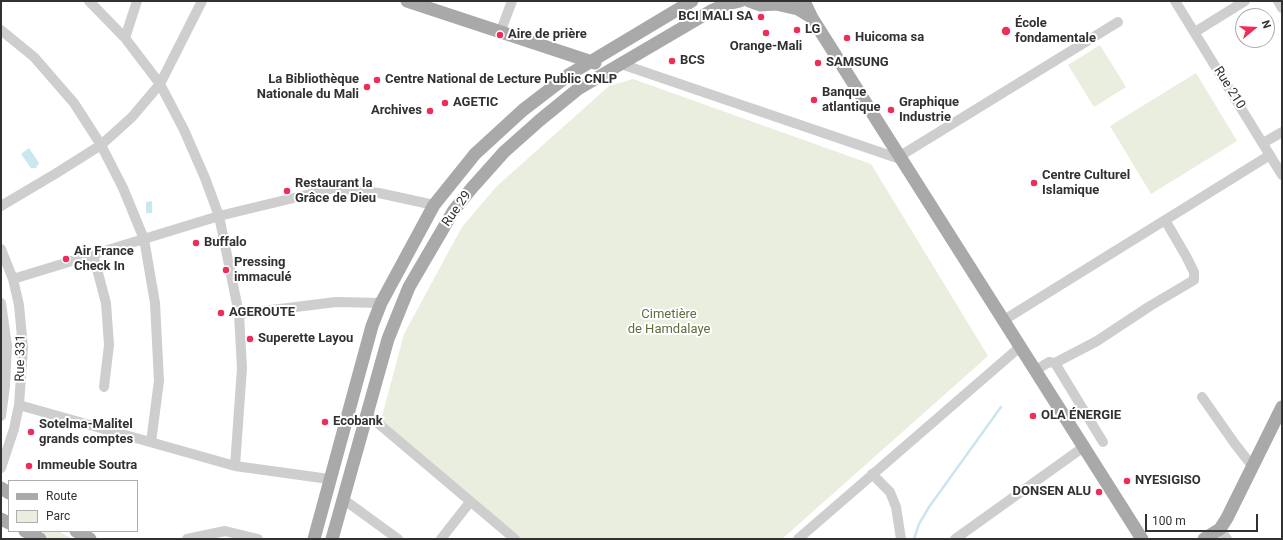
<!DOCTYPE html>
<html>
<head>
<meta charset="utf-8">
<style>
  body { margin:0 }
  #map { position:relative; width:1283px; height:540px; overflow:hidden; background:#fff; font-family:Roboto,sans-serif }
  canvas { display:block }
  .frame { position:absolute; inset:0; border:2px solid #313131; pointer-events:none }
  .legend { position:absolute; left:8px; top:480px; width:130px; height:52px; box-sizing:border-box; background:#fff; border:1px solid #adadad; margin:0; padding:5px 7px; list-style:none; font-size:12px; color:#313131 }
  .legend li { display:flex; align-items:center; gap:8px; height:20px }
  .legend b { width:20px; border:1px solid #adadad }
  .north { position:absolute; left:1235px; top:8px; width:40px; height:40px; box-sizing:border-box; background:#fff; border:1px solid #adadad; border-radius:50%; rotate:72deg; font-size:11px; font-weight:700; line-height:16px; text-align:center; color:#313131 }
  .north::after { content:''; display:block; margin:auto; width:14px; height:18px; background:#ee2d58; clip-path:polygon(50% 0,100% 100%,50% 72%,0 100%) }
  .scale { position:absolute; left:1145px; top:514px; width:113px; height:18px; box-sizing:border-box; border:2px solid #313131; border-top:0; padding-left:5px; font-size:12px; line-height:14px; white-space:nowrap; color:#313131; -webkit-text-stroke:3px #fff; paint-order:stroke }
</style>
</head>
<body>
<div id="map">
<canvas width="1283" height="540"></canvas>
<div class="frame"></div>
<ul class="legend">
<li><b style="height:5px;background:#a9a9a9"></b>Route</li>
<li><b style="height:11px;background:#e9eede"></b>Parc</li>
</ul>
<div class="north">N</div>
<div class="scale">100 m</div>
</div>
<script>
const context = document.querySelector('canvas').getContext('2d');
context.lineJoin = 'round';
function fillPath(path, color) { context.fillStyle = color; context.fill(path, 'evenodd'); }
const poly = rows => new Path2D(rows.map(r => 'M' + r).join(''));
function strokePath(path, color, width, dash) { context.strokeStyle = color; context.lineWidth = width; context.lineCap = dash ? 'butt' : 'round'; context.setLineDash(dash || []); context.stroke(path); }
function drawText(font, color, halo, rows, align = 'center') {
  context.font = font + ' Roboto,sans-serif'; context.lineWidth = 4; context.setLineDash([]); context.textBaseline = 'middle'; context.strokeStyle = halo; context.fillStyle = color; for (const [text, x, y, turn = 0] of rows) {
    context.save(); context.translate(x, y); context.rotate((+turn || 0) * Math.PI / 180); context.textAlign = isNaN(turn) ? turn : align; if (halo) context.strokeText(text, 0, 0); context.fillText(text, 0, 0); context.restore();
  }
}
fillPath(poly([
  [1100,45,1126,87,1094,107,1068,65],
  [1196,73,1237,141,1151,194,1110,126],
  [633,79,871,164,988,356,782,539,521,539,381,420,404,334,462,227,497,186,609,86],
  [33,531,58,531,73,539,48,539]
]), '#e9eede');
fillPath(poly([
  [29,148,39,163,36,168,31,168,21,154],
  [152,201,152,213,146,213,146,202]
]), '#cae6ee');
strokePath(poly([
  [914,539,919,524,929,507,1001,407]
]), '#cae6ee', 2.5);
strokePath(poly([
  [89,1,125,38,160,84,184,130,205,178,219,216,239,314,242,368,235,466],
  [1175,1,1282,175],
  [1278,1,1282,8],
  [503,25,512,1],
  [1,30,34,57,74,103,101,145,123,188,144,239,155,303,159,381,151,442],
  [1195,32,1245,1],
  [125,38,137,1],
  [621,64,903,160],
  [1263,143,1282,132],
  [900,156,1118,22],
  [1,206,55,174,101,145,132,117,160,84,202,1],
  [1,249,13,279,19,305,23,348,19,405,14,429,1,468],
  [93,254,106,303,109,345,104,387],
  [13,279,219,216,335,188,379,193,434,205],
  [1,303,7,346,5,386,1,416],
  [239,314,336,302,381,303],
  [1004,320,1270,155],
  [1055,363,1097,341,1150,306,1194,280,1194,272,1186,256,1165,220],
  [1036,370,1049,362,1055,363,1103,442],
  [1202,397,1235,444,1253,467],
  [19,405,235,466,329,479],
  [367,414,515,539],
  [872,474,890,492,896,507,901,539],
  [343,499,398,539],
  [1220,529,1227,539],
  [187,539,225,531,258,539],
  [441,539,470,502],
  [798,539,1021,346],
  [955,539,1085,446]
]), '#cecece', 10);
strokePath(poly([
  [407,1,595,63],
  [749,1,760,5,776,4,780,1],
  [804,1,812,18,1142,539],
  [776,4,798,9,811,17],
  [1,488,9,493],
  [1,519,9,523],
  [25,531,40,539],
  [76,531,90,539],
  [314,539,372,326,381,303,434,205,475,154,523,110,570,74,692,1],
  [332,539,388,339,409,287,454,210,471,189,504,152,540,120,578,89,711,11,727,4,740,1],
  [1204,539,1220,529,1227,518,1282,407]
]), '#a9a9a9', 13);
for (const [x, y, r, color] of [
  [761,17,4,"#ee2d58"],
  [797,30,4,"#ee2d58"],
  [1006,31,5,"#ee2d58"],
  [766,33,4,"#ee2d58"],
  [500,35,4,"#ee2d58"],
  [847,38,4,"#ee2d58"],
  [672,61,4,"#ee2d58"],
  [818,63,4,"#ee2d58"],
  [377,80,4,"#ee2d58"],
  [367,87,4,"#ee2d58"],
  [814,100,4,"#ee2d58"],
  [445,103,4,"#ee2d58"],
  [891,110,4,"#ee2d58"],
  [430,111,4,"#ee2d58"],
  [1034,183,4,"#ee2d58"],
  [287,191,4,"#ee2d58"],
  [196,243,4,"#ee2d58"],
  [66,259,4,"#ee2d58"],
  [226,270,4,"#ee2d58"],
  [221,313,4,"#ee2d58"],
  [250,339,4,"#ee2d58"],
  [1033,416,4,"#ee2d58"],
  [325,422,4,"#ee2d58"],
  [31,432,4,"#ee2d58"],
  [29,466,4,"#ee2d58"],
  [1127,481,4,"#ee2d58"],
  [1099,492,4,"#ee2d58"]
]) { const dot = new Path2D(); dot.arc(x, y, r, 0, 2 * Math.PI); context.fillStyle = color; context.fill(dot); strokePath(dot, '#fff', 1.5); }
drawText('bold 13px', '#313131', '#fff', [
  ["BCI MALI SA",753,17,"right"],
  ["École",1015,24],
  ["fondamentale",1015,39],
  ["LG",805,30],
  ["Aire de prière",508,35],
  ["Huicoma sa",855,38],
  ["Orange-Mali",766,47,"center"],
  ["BCS",680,61],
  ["SAMSUNG",826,63],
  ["La Bibliothèque",359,80,"right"],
  ["Nationale du Mali",359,95,"right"],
  ["Centre National de Lecture Public CNLP",385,80],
  ["Banque",822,93],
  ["atlantique",822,108],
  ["AGETIC",453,103],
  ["Graphique",899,103],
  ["Industrie",899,118],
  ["Archives",422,111,"right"],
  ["Centre Culturel",1042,176],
  ["Islamique",1042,191],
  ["Restaurant la",295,184],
  ["Grâce de Dieu",295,199],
  ["Buffalo",204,243],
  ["Air France",74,252],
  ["Check In",74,267],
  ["Pressing",234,263],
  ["immaculé",234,278],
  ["AGEROUTE",229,313],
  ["Superette Layou",258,339],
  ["OLA ÉNERGIE",1041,416],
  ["Ecobank",333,422],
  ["Sotelma-Malitel",39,425],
  ["grands comptes",39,440],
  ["Immeuble Soutra",37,466],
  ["NYESIGISO",1135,481],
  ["DONSEN ALU",1091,492,"right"]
], 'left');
drawText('13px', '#313131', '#fff', [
  ["Rue 210",1229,88,58],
  ["Rue 29",457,209,-55],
  ["Rue 331",21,358,-89]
]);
drawText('13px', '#5b6f3b', '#fff', [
  ["Cimetière",669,315],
  ["de Hamdalaye",669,330]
]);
</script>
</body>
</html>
